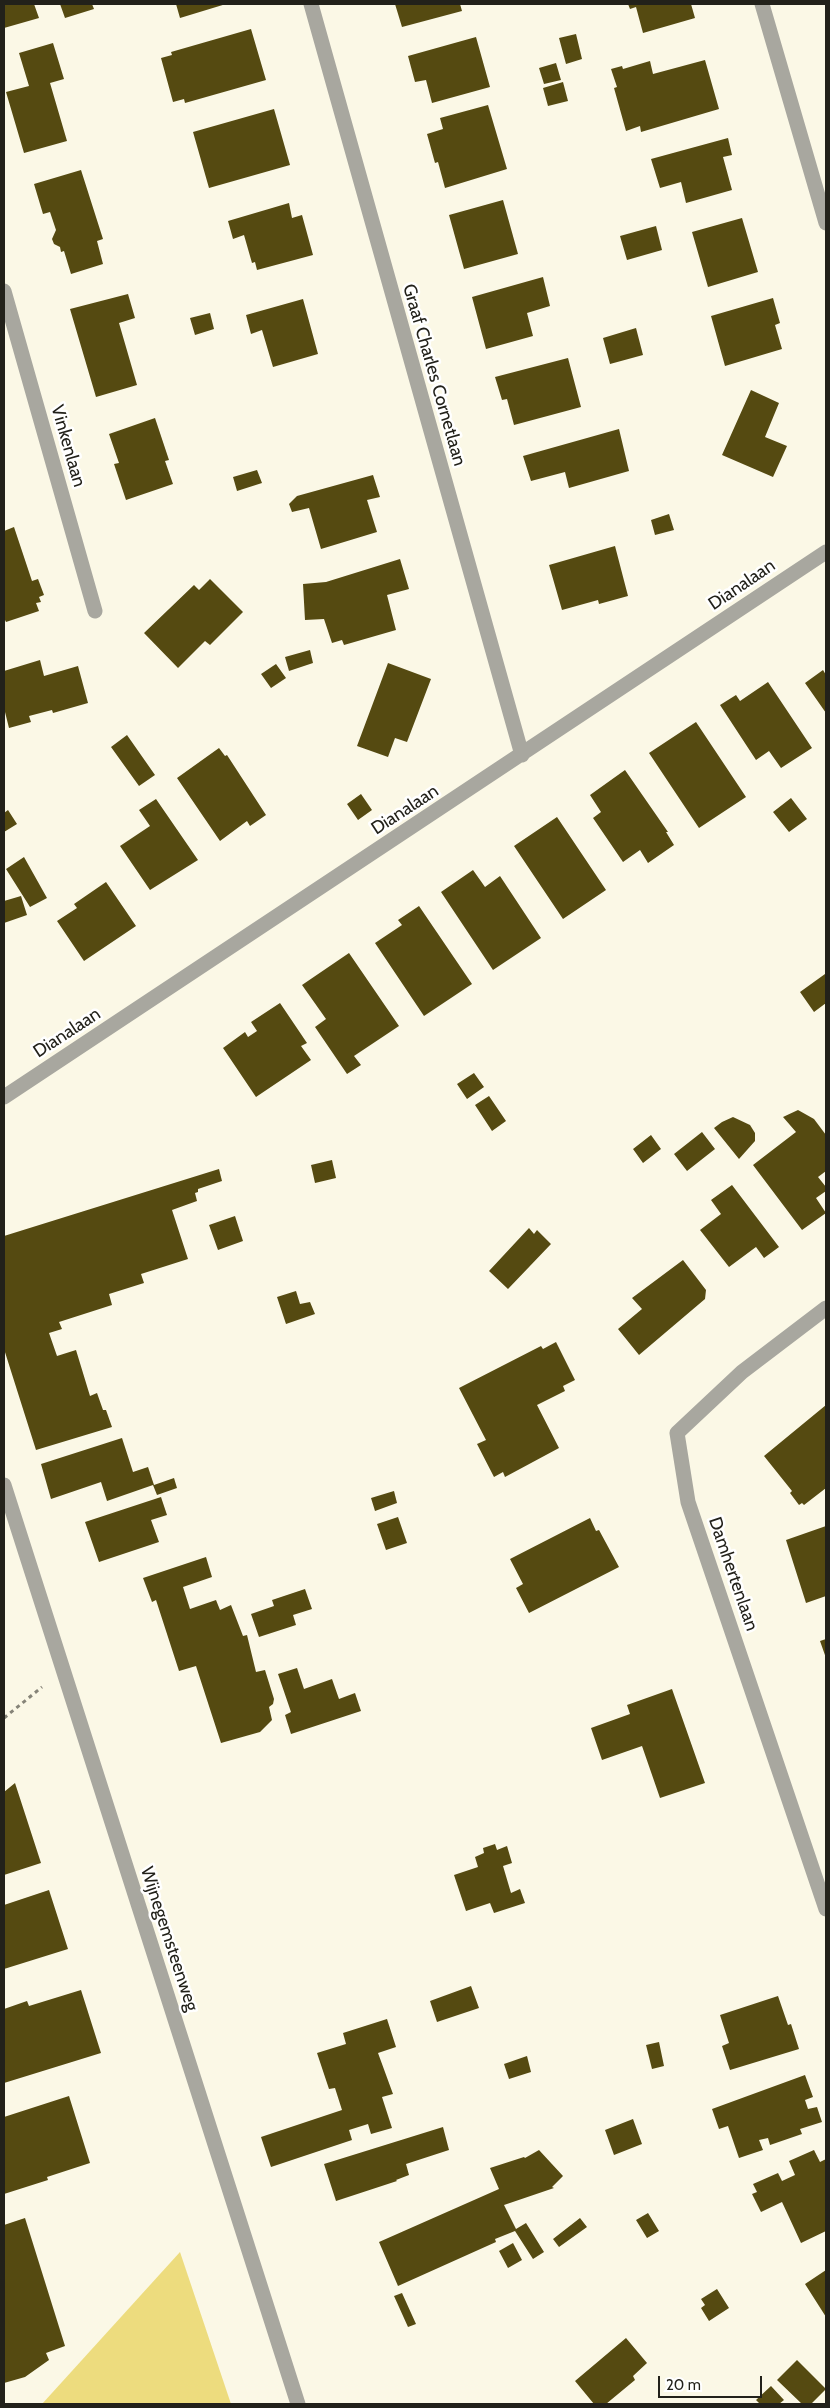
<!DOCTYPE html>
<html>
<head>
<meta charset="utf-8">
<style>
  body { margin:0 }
  #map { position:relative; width:830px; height:2408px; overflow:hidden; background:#fbf8e6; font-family:Cabin,sans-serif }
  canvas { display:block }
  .frame { position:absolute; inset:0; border:5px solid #22211a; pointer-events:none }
  .scale { position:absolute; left:658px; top:2376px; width:104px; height:22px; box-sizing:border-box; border:2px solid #22211a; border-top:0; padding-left:6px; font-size:15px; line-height:18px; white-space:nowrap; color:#22211a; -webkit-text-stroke:4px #fff; paint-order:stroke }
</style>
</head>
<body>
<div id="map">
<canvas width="830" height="2408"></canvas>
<div class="frame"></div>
<div class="scale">20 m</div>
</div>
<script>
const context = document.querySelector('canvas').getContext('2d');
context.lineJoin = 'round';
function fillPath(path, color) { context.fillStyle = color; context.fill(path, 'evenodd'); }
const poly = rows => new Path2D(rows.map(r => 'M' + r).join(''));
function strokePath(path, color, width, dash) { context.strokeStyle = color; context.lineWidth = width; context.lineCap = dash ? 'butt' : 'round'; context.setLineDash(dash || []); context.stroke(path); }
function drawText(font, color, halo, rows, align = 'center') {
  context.font = font + ' Cabin,sans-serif'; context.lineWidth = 5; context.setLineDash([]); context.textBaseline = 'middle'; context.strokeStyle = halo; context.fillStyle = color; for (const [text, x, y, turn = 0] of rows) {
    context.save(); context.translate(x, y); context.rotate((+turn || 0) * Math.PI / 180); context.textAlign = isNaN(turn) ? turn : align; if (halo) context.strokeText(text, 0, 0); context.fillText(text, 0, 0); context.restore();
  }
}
fillPath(poly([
  [180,2252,231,2404,42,2404]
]), '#eddc7e');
fillPath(poly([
  [4,4,34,4,39,18,4,28],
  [60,4,92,4,94,9,65,18],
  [176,4,226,4,180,18],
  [395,4,460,4,462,11,402,27],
  [628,4,691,4,695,18,643,33,636,7,630,9],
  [251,29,266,80,185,103,184,99,173,102,161,58,172,55,171,52],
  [576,34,582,59,566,64,559,38],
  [476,37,490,87,432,103,426,80,415,82,408,56],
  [53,43,64,79,50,83,67,141,24,153,6,92,29,86,19,53],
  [705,60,719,109,641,132,640,126,626,131,614,88,617,87,611,69,622,66,623,69,650,61,653,74],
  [556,63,561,80,544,84,539,68],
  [563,82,568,101,548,106,543,88],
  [488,105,507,169,445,188,438,162,435,163,427,134,443,129,440,118],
  [274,109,290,165,209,188,193,132],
  [728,138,732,155,723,157,732,190,686,203,681,182,660,188,651,159],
  [81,170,103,239,97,241,103,264,71,274,64,251,61,252,60,247,54,244,52,239,56,230,50,212,43,214,34,184],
  [503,200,518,254,464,269,449,215],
  [289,203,292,218,302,215,313,255,257,270,255,262,252,263,244,235,233,239,228,221],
  [742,218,758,272,708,287,692,232],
  [656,226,662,250,627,260,620,236],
  [543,277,550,306,527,313,533,336,486,349,472,297],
  [128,294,135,318,119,323,137,385,96,397,70,309],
  [773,298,780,323,775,325,782,349,725,366,711,316],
  [303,299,318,354,273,367,262,330,251,334,246,315],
  [210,313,214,329,195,335,190,318],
  [636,328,643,355,610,364,603,338],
  [568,358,581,407,514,425,507,399,502,400,495,377],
  [751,390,779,403,765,437,787,446,773,477,722,455],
  [155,418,169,460,165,461,173,484,126,500,114,464,119,463,109,434],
  [619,429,629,471,569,488,565,472,531,481,523,456],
  [257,470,262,483,237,491,233,477],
  [373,475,380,497,367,500,377,532,321,549,309,508,292,512,289,504,297,496],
  [669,514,674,530,655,535,651,520],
  [14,527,32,581,38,579,44,595,39,597,41,602,36,603,39,611,6,622,4,618,4,531],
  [615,546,628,596,599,604,598,600,562,610,549,565],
  [400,559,409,589,387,595,396,630,344,645,342,640,332,643,324,619,305,620,303,584,326,582],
  [210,579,243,612,210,645,205,641,178,668,144,633,194,585,199,590],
  [310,650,313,663,289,671,285,657],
  [40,660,44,676,78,666,88,703,53,713,52,710,29,716,31,722,9,728,4,708,4,671],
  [388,663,431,679,407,742,395,738,388,757,357,746],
  [276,664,286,678,271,688,261,674],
  [823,670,826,675,826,713,805,683],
  [768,682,812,748,781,768,769,751,756,760,720,705,736,695,740,701],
  [696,722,746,797,699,828,649,753],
  [127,735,155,775,139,786,111,747],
  [219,748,225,756,227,755,266,815,250,826,247,821,220,841,177,778],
  [625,770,668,832,666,832,674,845,648,863,640,850,623,862,593,818,601,812,590,795],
  [361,794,372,810,358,820,347,804],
  [791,798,807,819,789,832,773,812],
  [156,799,198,860,150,890,120,846,150,826,139,810],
  [8,810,17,824,4,832,4,813],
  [557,817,606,890,563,919,514,846],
  [24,857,47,898,30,907,6,869],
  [473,870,485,887,500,876,541,938,493,970,441,892],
  [106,882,136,926,84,961,57,921,77,908,74,904],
  [21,896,27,915,4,923,4,901],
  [419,906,472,984,424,1016,375,943,402,925,398,920],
  [349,953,399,1026,354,1056,361,1065,347,1074,315,1027,326,1019,302,985],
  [825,974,826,1003,814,1012,800,992],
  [280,1003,307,1043,301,1046,311,1060,256,1097,223,1048,245,1032,248,1037,257,1031,251,1022],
  [474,1073,484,1087,467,1099,457,1084],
  [489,1096,506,1121,492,1131,475,1105],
  [798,1110,814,1119,826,1135,826,1171,818,1177,826,1187,826,1191,816,1198,826,1213,802,1230,753,1165,796,1132,783,1117],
  [733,1117,750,1125,755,1133,755,1141,739,1159,714,1128,722,1122],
  [702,1132,715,1149,687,1171,674,1154],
  [651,1135,661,1149,643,1163,633,1149],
  [332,1160,336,1178,315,1183,311,1165],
  [219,1169,222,1181,198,1189,198,1192,195,1193,197,1201,172,1210,188,1259,141,1274,144,1283,109,1294,112,1305,59,1322,62,1329,49,1333,57,1356,76,1350,90,1396,97,1393,103,1410,106,1410,112,1427,36,1450,4,1349,4,1236],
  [732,1185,779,1247,764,1258,756,1247,729,1267,700,1230,721,1214,711,1200],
  [235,1216,243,1241,218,1250,209,1225],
  [529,1228,534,1234,537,1230,551,1244,508,1289,489,1271],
  [683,1260,706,1290,705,1299,639,1355,618,1329,642,1309,632,1298],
  [296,1291,300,1304,310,1302,315,1314,286,1324,277,1297],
  [556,1342,575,1380,563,1386,565,1391,537,1405,559,1448,505,1477,503,1472,494,1477,477,1444,486,1440,459,1388,541,1346,543,1349],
  [826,1405,826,1488,804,1505,802,1503,799,1505,790,1493,792,1491,764,1456],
  [122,1438,133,1472,148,1467,154,1485,174,1478,177,1488,157,1495,153,1485,107,1501,101,1482,51,1499,41,1464],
  [394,1491,397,1503,375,1511,371,1498],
  [161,1497,167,1515,151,1520,159,1542,99,1562,85,1522],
  [398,1517,407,1543,386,1550,377,1524],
  [590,1518,596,1531,599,1530,619,1567,529,1613,516,1588,523,1584,510,1559],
  [826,1526,826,1596,806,1603,786,1540],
  [206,1557,212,1577,183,1587,190,1609,216,1600,220,1610,231,1605,243,1636,247,1635,256,1672,265,1670,274,1699,273,1704,269,1707,272,1720,260,1732,221,1743,196,1666,179,1671,156,1600,152,1602,143,1578],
  [305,1589,312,1609,293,1615,296,1625,259,1637,251,1614,274,1606,272,1600],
  [826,1639,826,1658,820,1641],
  [297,1668,304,1689,332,1679,339,1699,355,1693,361,1711,291,1734,285,1715,291,1712,278,1674],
  [672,1689,705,1783,660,1798,642,1746,602,1760,591,1728,630,1714,627,1705],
  [15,1783,41,1863,4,1875,4,1792],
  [495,1844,497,1850,507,1846,512,1863,503,1866,511,1893,520,1889,525,1903,494,1913,490,1903,466,1911,454,1875,478,1867,475,1857,484,1853,483,1848],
  [49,1890,68,1949,4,1969,4,1905],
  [471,1986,479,2008,437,2022,430,2001],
  [81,1990,101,2053,4,2083,4,2009,27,2001,29,2006],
  [778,1996,788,2025,791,2024,799,2049,730,2070,722,2046,729,2043,720,2015],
  [387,2019,396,2047,378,2053,393,2094,382,2097,392,2128,371,2134,368,2124,349,2130,352,2140,271,2167,261,2137,342,2110,335,2088,329,2089,317,2053,346,2044,343,2033],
  [659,2042,664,2066,652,2069,646,2045],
  [527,2056,531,2072,509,2079,504,2064],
  [805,2075,813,2097,805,2100,808,2109,817,2107,822,2122,800,2129,802,2134,770,2145,768,2138,759,2140,763,2150,739,2158,728,2126,719,2129,712,2109],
  [69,2096,90,2163,47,2177,48,2180,4,2194,4,2117],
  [633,2119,642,2144,614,2155,605,2130],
  [443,2127,449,2150,406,2164,409,2175,396,2180,397,2181,336,2201,324,2164],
  [539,2150,563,2176,552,2187,554,2188,504,2205,516,2229,526,2223,544,2252,533,2259,515,2231,495,2239,496,2242,398,2286,379,2242,499,2189,490,2168,524,2157,525,2158],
  [814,2150,820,2162,826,2159,826,2231,801,2243,782,2202,761,2212,752,2194,757,2192,753,2184,778,2173,782,2181,795,2175,789,2161],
  [648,2213,659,2231,647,2238,636,2220],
  [25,2218,65,2346,46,2353,49,2360,25,2377,4,2383,4,2225],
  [580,2218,587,2227,559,2247,553,2239],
  [513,2243,522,2260,508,2268,499,2251],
  [826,2270,826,2317,805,2284],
  [717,2289,729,2308,709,2321,701,2308,705,2305,701,2299],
  [402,2293,416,2324,408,2327,394,2296],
  [626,2338,647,2363,633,2376,635,2380,606,2404,594,2404,575,2381],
  [797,2360,826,2389,811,2404,802,2404,777,2380],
  [771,2386,784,2400,779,2404,760,2404,756,2400]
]), '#554a11');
strokePath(poly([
  [4,1718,42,1687]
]), '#868478', 3, [4, 4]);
strokePath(poly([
  [311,4,522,755],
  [762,4,826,223],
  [4,291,95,611],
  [4,1097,826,552],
  [826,1308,742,1372,677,1433,688,1502,826,1909],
  [4,1485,298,2404]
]), '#a8a79f', 15);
drawText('18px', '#22211a', '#fff', [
  ["Graaf Charles Cornetlaan",434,375,74],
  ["Vinkenlaan",68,446,74],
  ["Dianalaan",742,585,-34],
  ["Dianalaan",405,810,-33],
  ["Dianalaan",67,1033,-33],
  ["Damhertenlaan",733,1574,71],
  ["Wijnegemsteenweg",169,1939,72]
]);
</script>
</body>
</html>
